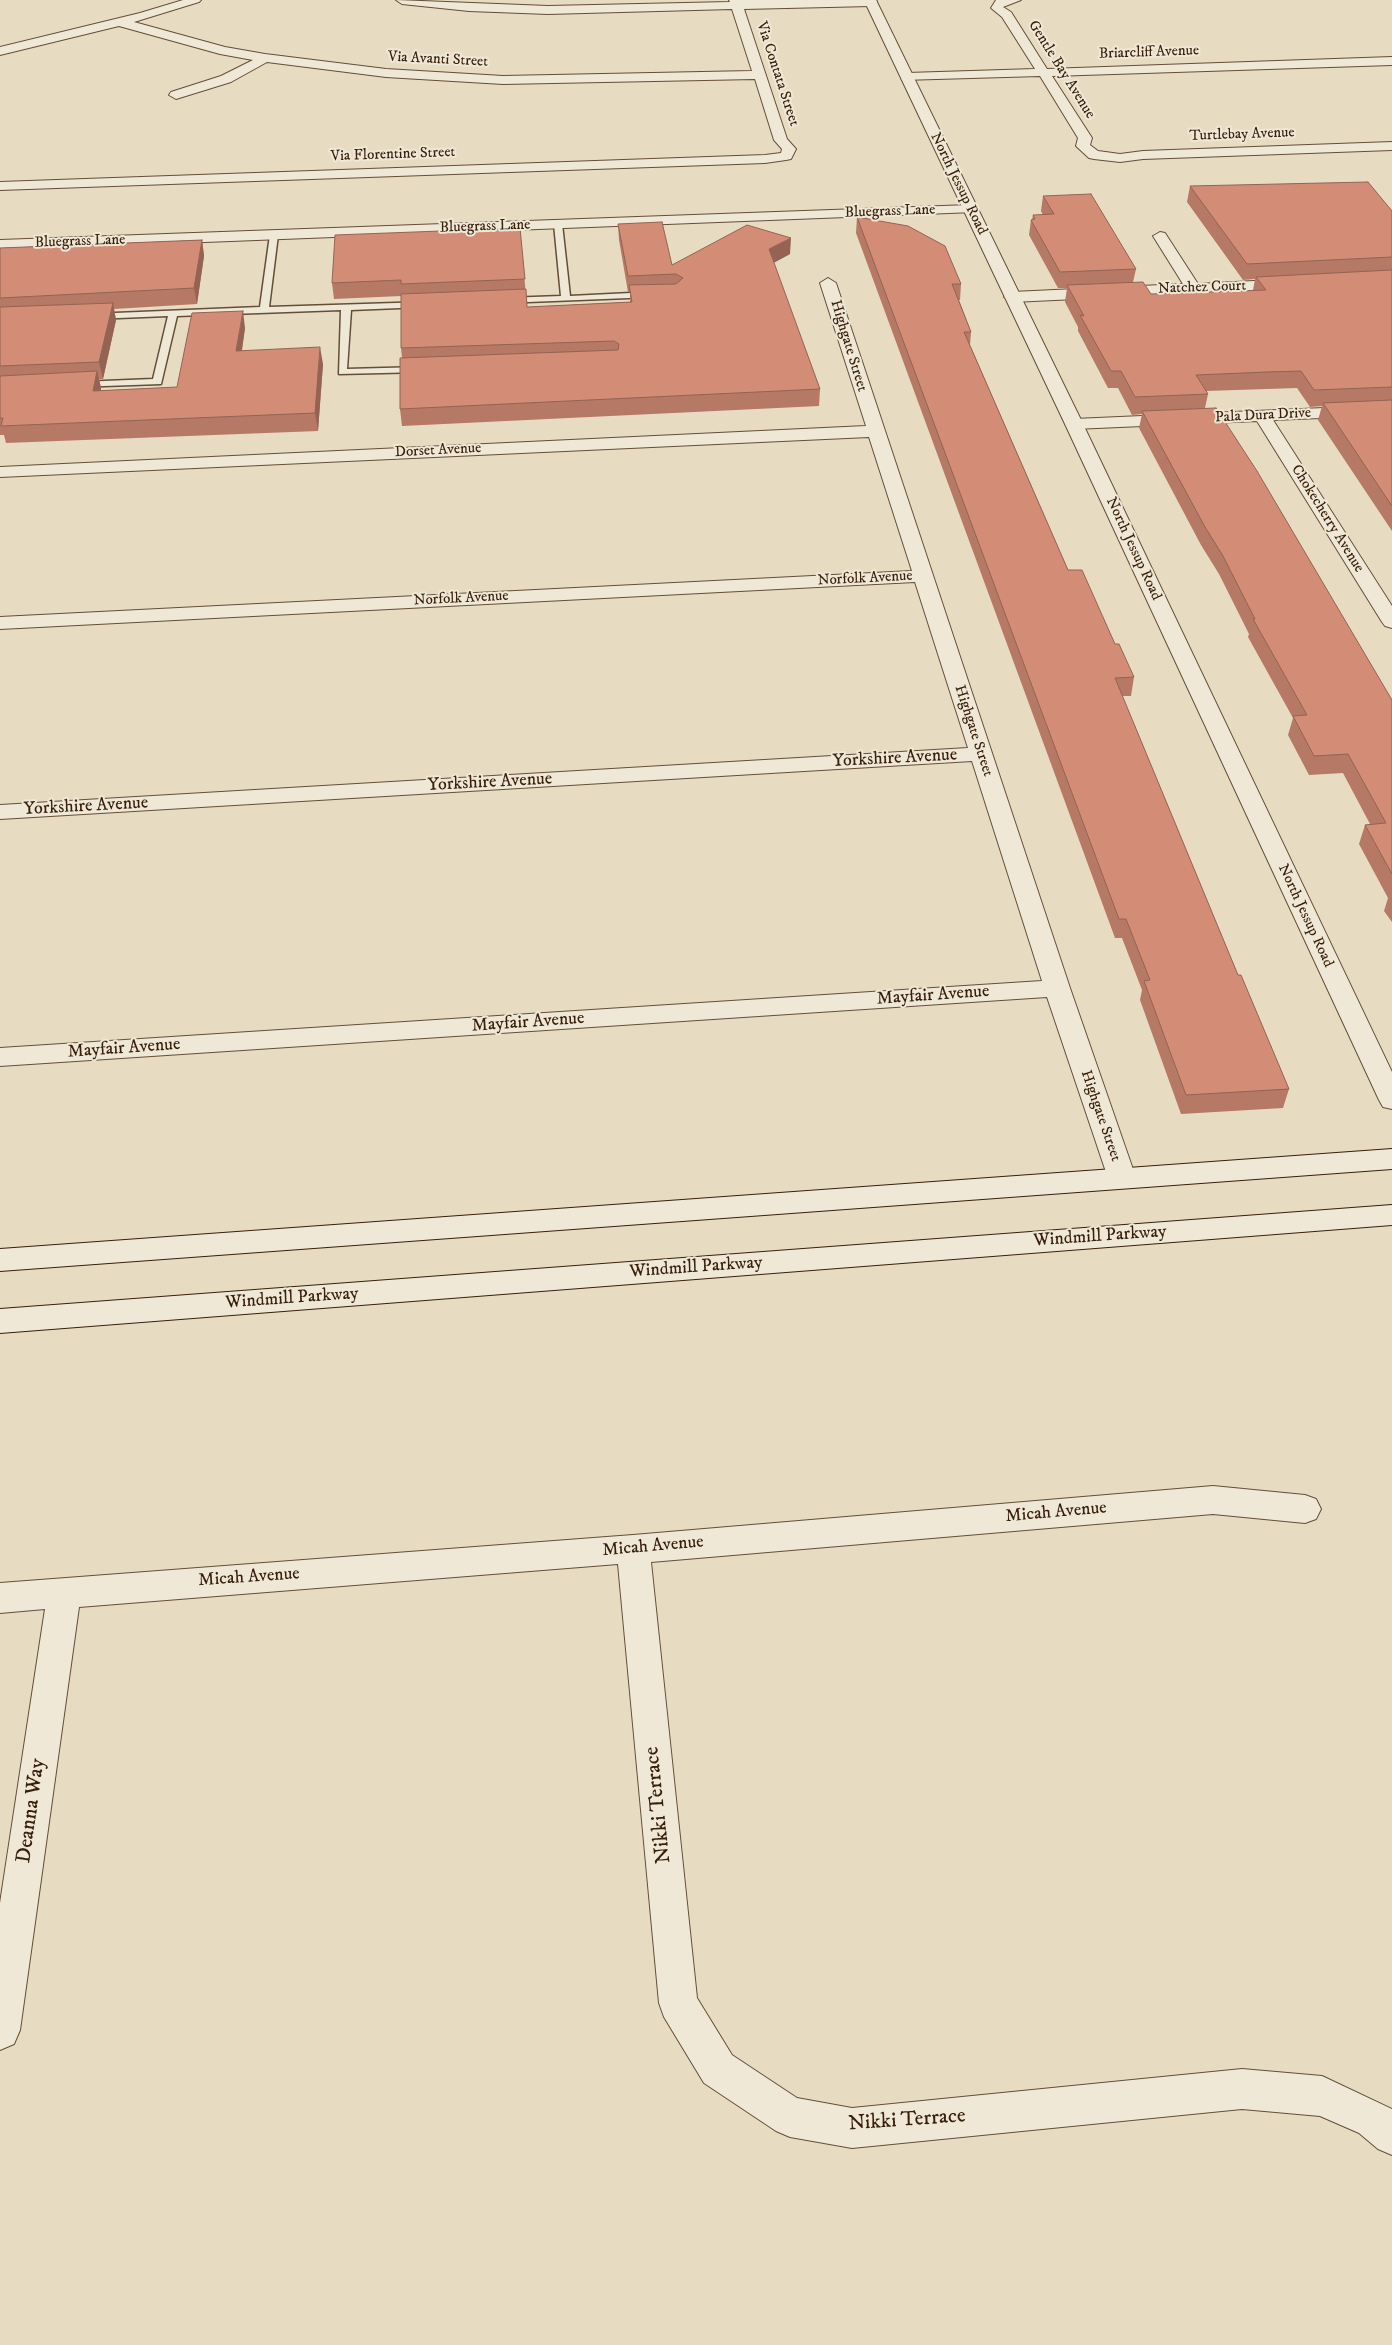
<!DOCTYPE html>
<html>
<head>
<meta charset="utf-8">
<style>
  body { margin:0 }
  canvas { display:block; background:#e7dbc2 }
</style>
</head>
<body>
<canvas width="1392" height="2345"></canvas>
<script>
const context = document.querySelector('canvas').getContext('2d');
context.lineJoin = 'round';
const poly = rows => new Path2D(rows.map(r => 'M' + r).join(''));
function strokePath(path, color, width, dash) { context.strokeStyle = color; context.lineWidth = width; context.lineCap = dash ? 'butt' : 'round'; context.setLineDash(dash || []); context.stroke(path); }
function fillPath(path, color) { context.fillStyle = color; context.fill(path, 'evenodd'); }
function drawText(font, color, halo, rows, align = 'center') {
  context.font = font + ' "IM FELL DW Pica",serif'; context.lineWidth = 4; context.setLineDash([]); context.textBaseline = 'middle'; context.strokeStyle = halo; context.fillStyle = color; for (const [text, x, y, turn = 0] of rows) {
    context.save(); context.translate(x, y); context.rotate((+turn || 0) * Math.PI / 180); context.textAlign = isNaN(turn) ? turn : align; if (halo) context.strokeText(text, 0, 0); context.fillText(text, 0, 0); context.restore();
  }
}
const service = poly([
  [558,221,562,224,570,296,651,292,654,293,654,297,503,303,503,299,506,298,561,296,554,224,558,221],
  [274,232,278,235,269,307,427,302,429,304,424,307,351,310,347,369,421,367,426,370,424,372,339,374,341,310,177,316,161,384,76,387,75,385,80,382,153,379,168,316,94,319,89,316,91,314,260,307,270,235,274,232]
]);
const minor = poly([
  [183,0,201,0,199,2,134,22,225,47,265,54,386,69,503,76,752,71,732,9,548,14,469,11,402,4,396,0,548,6,730,2,729,0,876,0,877,2,871,6,744,9,787,139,796,149,791,159,786,160,765,163,0,190,0,182,765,155,781,153,782,149,774,140,755,79,503,84,386,77,267,62,231,82,176,99,169,95,171,92,221,76,253,60,220,54,119,26,0,55,0,47,140,13,183,0],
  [996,0,1021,0,1003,7,1011,12,1047,69,1392,57,1392,65,1052,76,1092,138,1090,145,1098,151,1120,154,1143,151,1392,142,1392,150,1143,159,1120,162,1094,159,1089,158,1076,146,1078,138,1040,76,902,80,901,77,902,74,907,73,1035,69,1002,17,991,8,996,0],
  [970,205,975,206,977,209,975,212,0,250,0,240,970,205],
  [1160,232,1165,233,1198,284,1291,279,1299,284,1291,289,1012,302,1004,297,1012,292,1183,284,1153,236,1160,232],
  [828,278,836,283,1070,988,1136,1178,1132,1185,1122,1188,1112,1185,1108,1178,1047,997,0,1066,0,1048,1042,981,972,761,0,819,0,805,968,748,915,582,0,629,0,617,912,571,869,437,0,477,0,467,866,426,820,283,828,278],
  [1392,405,1392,415,1273,420,1392,606,1392,628,1385,626,1382,622,1257,421,1074,429,1068,428,1065,424,1068,420,1074,419,1392,405],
  [1213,1486,1305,1495,1316,1499,1321,1509,1316,1519,1305,1523,1213,1514,651,1562,697,1998,732,2055,797,2098,852,2108,1242,2069,1322,2076,1392,2109,1392,2155,1378,2149,1359,2133,1320,2116,1242,2109,852,2148,790,2137,776,2131,704,2083,664,2017,659,2003,618,1564,79,1607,20,2030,14,2044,0,2050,0,1903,45,1609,0,1613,0,1583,633,1535,1213,1486]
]);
const tertiary = poly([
  [864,0,876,0,1083,424,1392,1072,1392,1109,1383,1107,1379,1100,1065,424,864,0]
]);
const secondary = poly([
  [1392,1149,1392,1169,0,1271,0,1249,1392,1149],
  [1392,1205,1392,1225,0,1333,0,1309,1392,1205]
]);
strokePath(service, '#644e38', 3);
strokePath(minor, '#644e38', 2);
strokePath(tertiary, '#644e38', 2);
strokePath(secondary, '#381f0a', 2);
fillPath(service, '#efe8d7');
fillPath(minor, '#efe8d7');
fillPath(tertiary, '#efe8d7');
fillPath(secondary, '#efe8d7');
fillPath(poly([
  [1190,186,1392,211,1392,531,1318,420,1322,406,1310,407,1297,388,1206,391,1208,394,1205,408,1392,700,1392,922,1384,911,1388,898,1359,844,1365,825,1370,824,1343,773,1309,775,1288,735,1293,718,1248,637,1249,634,1219,574,1201,545,1139,428,1142,414,1132,415,1118,388,1108,388,1078,331,1078,327,1065,302,1067,288,1058,288,1029,235,1031,220,1032,220,1033,215,1043,215,1041,211,1043,196,1136,269,1133,282,1151,294,1253,290,1255,279,1243,280,1187,202],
  [857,217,961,284,960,300,959,300,971,332,970,345,1068,570,1115,644,1134,677,1131,696,1122,696,1238,975,1289,1089,1283,1108,1181,1114,1140,1000,1142,990,1122,938,1115,938,856,233],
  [618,224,672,265,790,254,773,263,820,389,819,406,402,426,400,409,402,358,401,348,401,296,334,299,332,283,520,228,527,307,630,302,630,292,628,292,619,240],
  [202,240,204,256,197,304,114,309,116,320,103,379,99,379,101,388,101,391,177,387,245,328,242,351,323,364,318,431,6,443,4,435,0,435,0,248]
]), '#b57965');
fillPath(poly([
  [791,238,790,254,768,266,769,249],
  [202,240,204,256,197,304,194,288],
  [113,303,116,320,103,379,99,362],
  [243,311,245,328,239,368,236,351],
  [320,347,323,364,318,431,315,413],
  [97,371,101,388,97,408,93,391]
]), '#946353');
const building = poly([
  [1368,182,1392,211,1392,257,1247,264,1190,186,1368,182],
  [1091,194,1136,269,1060,272,1031,220,1035,219,1033,215,1054,214,1043,196,1091,194],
  [857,217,908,226,945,246,961,284,952,284,971,332,964,332,1068,570,1082,570,1115,644,1119,644,1134,677,1115,678,1238,975,1241,975,1289,1089,1186,1095,1144,981,1150,980,1126,919,1119,919,857,217],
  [662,222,672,265,747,225,791,238,769,249,820,389,400,409,400,358,618,350,619,344,614,341,401,348,401,294,526,289,527,307,632,302,629,285,676,284,683,278,676,274,628,276,618,224,662,222],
  [520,228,525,279,401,284,401,280,332,283,335,235,520,228],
  [202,240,194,288,0,298,0,248,202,240],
  [1392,270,1392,387,1314,390,1301,371,1266,372,1196,375,1208,394,1135,397,1121,371,1111,371,1080,315,1084,316,1067,285,1143,282,1151,294,1266,290,1256,277,1392,270],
  [113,303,99,362,0,366,0,307,113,303],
  [243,311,236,351,320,347,315,413,1,426,3,418,0,418,0,376,97,371,93,391,177,387,192,313,243,311],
  [1392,400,1392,506,1323,403,1392,400],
  [1216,408,1257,471,1392,700,1392,874,1365,825,1386,823,1348,754,1314,756,1293,716,1307,715,1253,619,1255,619,1223,556,1205,527,1142,411,1216,408]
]);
fillPath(building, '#d38d76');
strokePath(building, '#946353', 1);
drawText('15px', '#381f0a', '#efe8d7', [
  ["Briarcliff Avenue",1149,53,-2],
  ["Via Avanti Street",438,60,3],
  ["Gentle Bay Avenue",1061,70,58],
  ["Via Contata Street",777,74,72],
  ["Turtlebay Avenue",1242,135,-2],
  ["Via Florentine Street",393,155,-2],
  ["North Jessup Road",958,184,64],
  ["Bluegrass Lane",890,212,-2],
  ["Bluegrass Lane",485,227,-2],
  ["Bluegrass Lane",80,242,-2],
  ["Natchez Court",1202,288,-2],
  ["Highgate Street",848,346,73],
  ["Pala Dura Drive",1263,416,-3],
  ["Dorset Avenue",438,451,-3],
  ["Chokecherry Avenue",1327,519,58],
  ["North Jessup Road",1133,549,65],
  ["Norfolk Avenue",865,579,-3],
  ["Norfolk Avenue",461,599,-3],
  ["Highgate Street",973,731,72],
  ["North Jessup Road",1305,916,65],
  ["Highgate Street",1100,1116,71]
]);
drawText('18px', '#381f0a', '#efe8d7', [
  ["Yorkshire Avenue",895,759,-3],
  ["Yorkshire Avenue",490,783,-3],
  ["Yorkshire Avenue",86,807,-3],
  ["Mayfair Avenue",933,996,-4],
  ["Mayfair Avenue",528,1023,-4],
  ["Mayfair Avenue",124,1049,-4],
  ["Windmill Parkway",1100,1237,-4],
  ["Windmill Parkway",696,1268,-4],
  ["Windmill Parkway",292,1299,-4],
  ["Micah Avenue",1056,1513,-5],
  ["Micah Avenue",653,1547,-5],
  ["Micah Avenue",249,1578,-4]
]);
drawText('21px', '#381f0a', '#efe8d7', [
  ["Nikki Terrace",659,1805,-96],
  ["Deanna Way",32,1811,-82],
  ["Nikki Terrace",907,2121,-4]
]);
</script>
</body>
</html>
